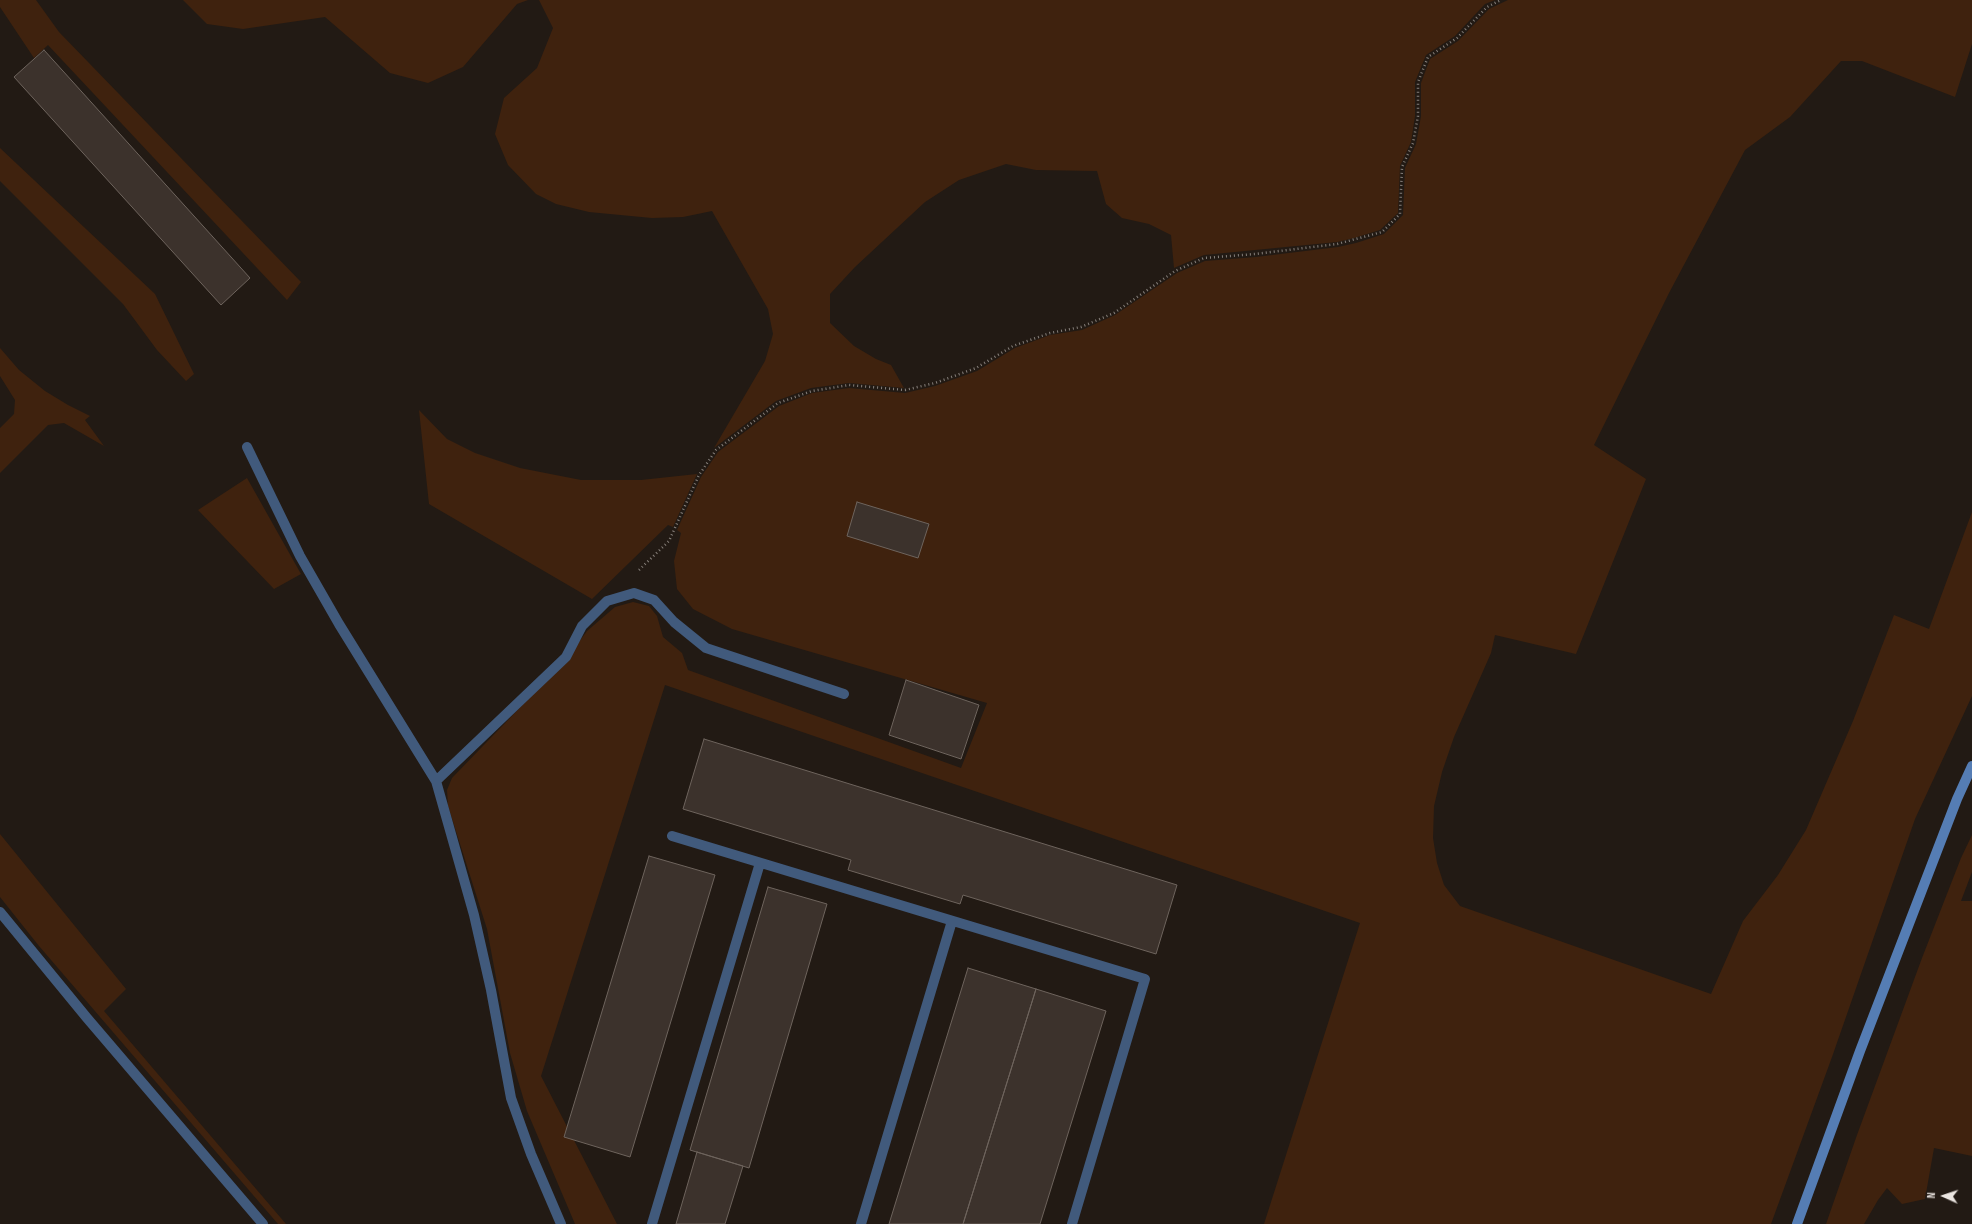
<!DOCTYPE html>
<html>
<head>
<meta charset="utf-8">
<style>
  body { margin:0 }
  #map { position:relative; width:1972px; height:1224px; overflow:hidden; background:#221a14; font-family:"Sofia Sans Condensed",sans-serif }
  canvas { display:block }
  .north { position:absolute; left:1924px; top:1176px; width:40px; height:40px; -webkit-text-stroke:3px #221a14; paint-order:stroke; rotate:273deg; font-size:11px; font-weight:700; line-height:16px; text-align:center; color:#ebe5e1 }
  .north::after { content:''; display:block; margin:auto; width:14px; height:18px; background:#ebe5e1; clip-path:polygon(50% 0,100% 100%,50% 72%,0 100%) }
</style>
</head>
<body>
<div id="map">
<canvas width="1972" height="1224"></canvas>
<div class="north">N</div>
</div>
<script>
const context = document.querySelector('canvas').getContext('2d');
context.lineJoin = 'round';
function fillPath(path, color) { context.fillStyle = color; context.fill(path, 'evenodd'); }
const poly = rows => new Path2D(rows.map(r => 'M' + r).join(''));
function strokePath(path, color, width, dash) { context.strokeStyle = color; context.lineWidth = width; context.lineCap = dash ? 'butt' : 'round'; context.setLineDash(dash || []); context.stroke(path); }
fillPath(poly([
  [0,0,36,0,59,32,301,282,287,300,48,45,34,58,0,7],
  [183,0,528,0,517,4,463,67,428,83,390,73,325,17,243,29,207,24],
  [539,0,1495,0,1485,4,1455,36,1426,55,1415,82,1415,116,1411,142,1400,166,1398,213,1380,230,1354,238,1337,242,1204,255,1174,268,1171,235,1149,224,1122,218,1106,204,1097,171,1036,170,1006,164,959,180,925,202,855,267,830,294,830,323,854,346,876,359,891,365,904,388,849,383,811,388,776,401,714,448,765,361,773,334,768,309,712,211,683,217,652,218,589,212,556,204,536,194,508,165,495,134,504,98,537,68,553,28],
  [1508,0,1972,0,1972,44,1955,97,1862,61,1841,61,1790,117,1745,150,1669,293,1594,445,1646,479,1576,654,1495,635,1491,653,1454,737,1442,772,1434,806,1433,838,1437,863,1444,885,1460,906,1711,994,1743,921,1778,875,1806,830,1853,721,1894,615,1929,629,1972,512,1972,696,1915,819,1832,1057,1771,1224,1264,1224,1360,923,665,685,541,1076,617,1224,575,1224,527,1111,510,1053,487,929,448,806,447,790,452,778,565,661,587,631,615,607,633,602,649,606,657,616,663,637,682,653,688,670,961,768,987,703,732,629,693,609,677,589,674,561,681,533,677,530,701,477,718,452,779,406,812,393,849,388,905,393,935,386,977,371,1015,348,1050,335,1082,330,1115,315,1177,273,1205,261,1256,257,1338,247,1356,243,1384,234,1403,215,1405,168,1416,144,1421,116,1421,83,1430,59,1458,41,1489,9],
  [0,148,155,294,194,374,186,381,157,350,123,304,0,181],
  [0,348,19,370,45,391,68,405,90,416,85,420,104,446,64,423,48,425,0,473,0,428,14,414,15,400,0,376],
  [419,410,447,439,475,453,520,468,581,480,641,480,697,474,673,527,668,525,592,599,429,504],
  [247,478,301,574,274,589,198,510],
  [0,834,126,989,104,1011,286,1224,278,1224,39,946,0,897],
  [1972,835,1972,872,1961,901,1972,901,1972,1156,1934,1148,1925,1199,1902,1204,1887,1188,1878,1200,1864,1224,1826,1224,1857,1135,1922,958,1961,858]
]), '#3f220e');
const building = poly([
  [44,50,250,278,221,305,14,77,44,50],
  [857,502,929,524,918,558,847,536,857,502],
  [906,680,979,705,961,759,889,735,906,680],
  [704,739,1177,885,1156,954,963,895,960,904,848,870,851,860,683,809,704,739],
  [649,856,715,875,630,1157,564,1137,649,856],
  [768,887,827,904,749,1168,690,1150,768,887],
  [968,968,1036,989,963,1224,889,1224,968,968],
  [1036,989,1106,1011,1040,1224,963,1224,1036,989],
  [697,1152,743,1166,725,1224,676,1224,697,1152]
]);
fillPath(building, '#3c322c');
strokePath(building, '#6e645d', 1);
strokePath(poly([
  [639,570,669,541,699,475,716,450,778,403,812,391,849,385,905,390,935,383,976,368,1013,346,1050,333,1081,327,1114,313,1175,271,1204,258,1255,254,1337,244,1382,232,1400,214,1402,167,1413,143,1418,116,1418,82,1428,57,1457,38,1487,7,1501,0]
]), '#87807b', 2.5, [1, 3]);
strokePath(poly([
  [247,447,300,556,339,624,436,781,474,915,491,990,511,1098,531,1154,561,1224],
  [436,781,566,657,582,626,607,601,634,593,654,600,674,622,706,648,844,694],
  [672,836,1145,979,1072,1224],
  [652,1224,760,863],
  [861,1224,952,921]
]), '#415a7c', 10);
strokePath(poly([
  [0,912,87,1018,263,1224]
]), '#415a7c', 10);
strokePath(poly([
  [1797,1224,1860,1051,1957,799,1972,766]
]), '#557db4', 10);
</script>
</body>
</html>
